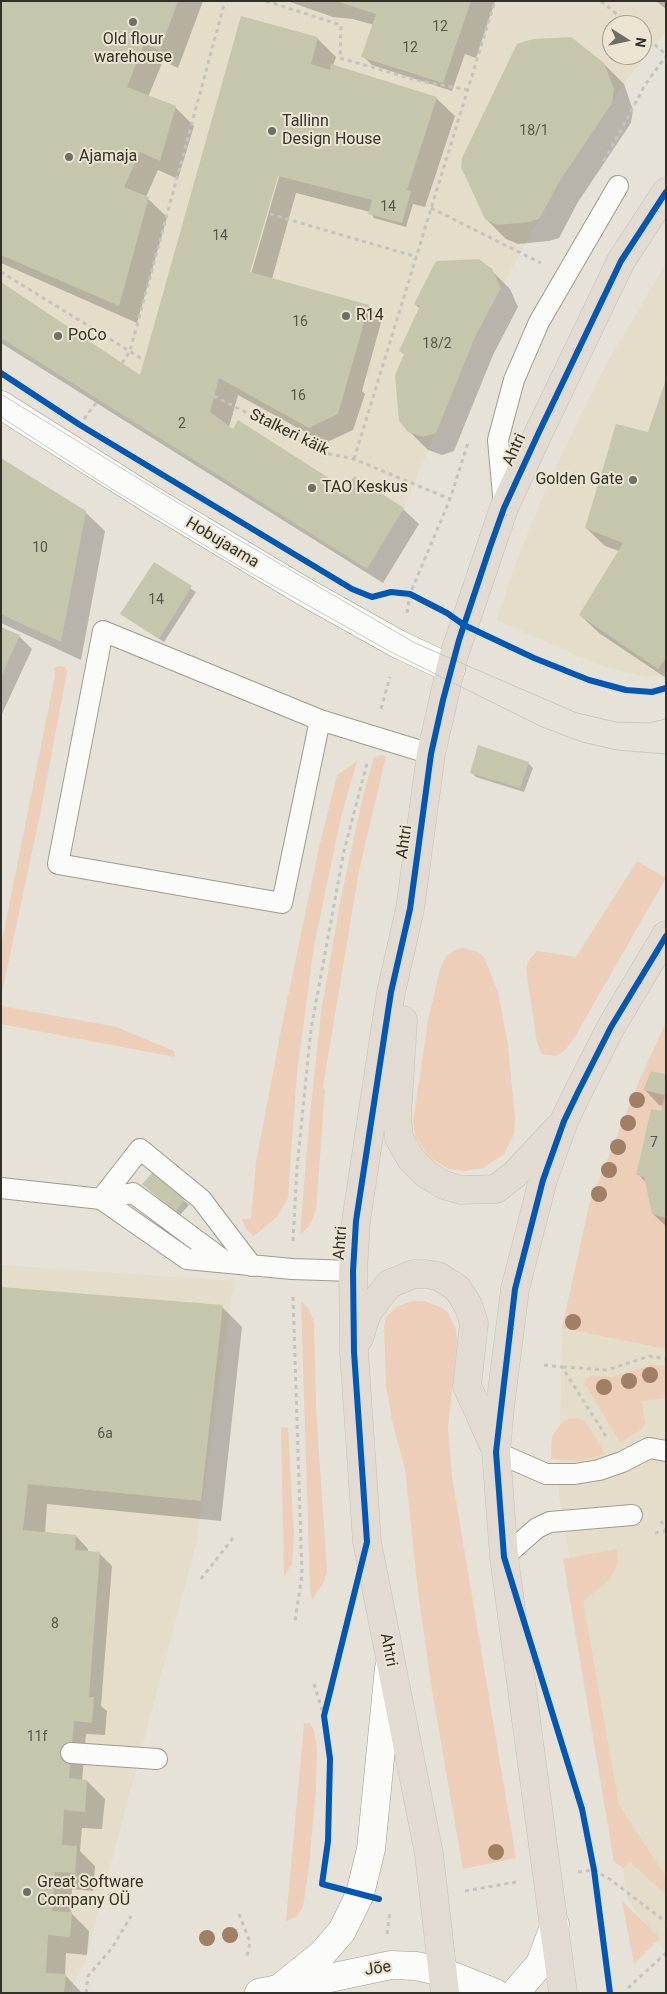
<!DOCTYPE html>
<html>
<head>
<meta charset="utf-8">
<style>
  body { margin:0 }
  #map { position:relative; width:667px; height:1994px; overflow:hidden; background:#e6e2d7; font-family:Roboto,sans-serif }
  canvas { display:block }
  .frame { position:absolute; inset:0; border:2px solid #323028; pointer-events:none }
  .north { position:absolute; left:602px; top:15px; width:50px; height:50px; box-sizing:border-box; background:#ece5d1; border:1px solid #a29d8d; border-radius:50%; rotate:100deg; font-size:14px; font-weight:700; line-height:20px; text-align:center; color:#323028 }
  .north::after { content:''; display:block; margin:auto; width:18px; height:22px; background:#716e65; clip-path:polygon(50% 0,100% 100%,50% 72%,0 100%) }
</style>
</head>
<body>
<div id="map">
<canvas width="667" height="1994"></canvas>
<div class="frame"></div>
<div class="north">N</div>
</div>
<script>
const context = document.querySelector('canvas').getContext('2d');
context.lineJoin = 'round';
function fillPath(path, color) { context.fillStyle = color; context.fill(path, 'evenodd'); }
const poly = rows => new Path2D(rows.map(r => 'M' + r).join(''));
function strokePath(path, color, width, dash) { context.strokeStyle = color; context.lineWidth = width; context.lineCap = dash ? 'butt' : 'round'; context.setLineDash(dash || []); context.stroke(path); }
function drawText(font, color, halo, rows, align = 'center') {
  context.font = font + ' Roboto,sans-serif'; context.lineWidth = 4; context.setLineDash([]); context.textBaseline = 'middle'; context.strokeStyle = halo; context.fillStyle = color; for (const [text, x, y, turn = 0] of rows) {
    context.save(); context.translate(x, y); context.rotate((+turn || 0) * Math.PI / 180); context.textAlign = isNaN(turn) ? turn : align; if (halo) context.strokeText(text, 0, 0); context.fillText(text, 0, 0); context.restore();
  }
}
fillPath(poly([
  [1,1,666,1,666,32,631,74,559,182,475,337,404,508,367,569,1,338],
  [612,25,642,25,642,55,612,55],
  [666,263,666,674,647,677,599,665,497,620,516,562,553,472,602,372],
  [1,1265,234,1281,197,1540,85,1961,68,1993,1,1993],
  [562,1328,666,1349,666,1953,628,1900,559,1495]
]), '#e3ddc9');
fillPath(poly([
  [59,666,65,667,67,672,41,810,1,997,1,946,55,676,54,668],
  [380,755,386,756,359,871,323,1087,325,1090,316,1210,309,1226,300,1235,309,1124,321,1012,341,897,363,796,374,757],
  [357,761,341,817,314,946,297,1073,288,1198,276,1218,254,1236,246,1229,242,1219,251,1219,256,1162,282,1025,320,843,337,775],
  [637,861,666,878,573,1040,565,1050,556,1056,542,1054,537,1043,526,968,529,960,537,951,576,957],
  [464,948,478,952,484,957,498,992,508,1045,515,1118,514,1134,504,1154,483,1168,464,1171,449,1169,429,1157,416,1138,413,1122,428,1021,440,969,446,956,457,949],
  [1,1006,117,1027,174,1051,175,1057,1,1024],
  [666,1022,666,1074,651,1071,643,1089,665,1095,661,1111,651,1109,636,1175,644,1177,652,1214,666,1218,666,1349,562,1328,589,1205,640,1079],
  [301,1301,309,1309,314,1323,316,1408,327,1571,324,1582,312,1600,310,1588],
  [413,1301,423,1301,441,1307,448,1313,456,1330,457,1341,448,1428,452,1477,516,1858,463,1869,432,1691,418,1592,405,1469,392,1420,386,1386,384,1326,386,1317,398,1306],
  [651,1365,666,1366,666,1398,642,1401,645,1424,642,1429,620,1442,585,1384,586,1379,592,1376,612,1377],
  [576,1418,585,1421,604,1452,602,1455,579,1461,551,1459,552,1436,562,1423,567,1419],
  [281,1427,288,1428,294,1535,292,1564,284,1577],
  [617,1549,618,1562,610,1579,583,1601,619,1805,666,1877,666,1895,630,1862,624,1868,614,1862,563,1559],
  [310,1723,314,1730,317,1750,316,1788,309,1867,303,1906,297,1917,286,1921,304,1724],
  [622,1901,660,1938,634,1964]
]), '#edceb9');
fillPath(poly([
  [1,1,203,1,178,68,163,61,148,97,175,107,194,126,178,179,158,170,146,197,167,217,137,323,1,263],
  [287,1,495,1,476,58,465,54,452,91,372,65,363,56,374,25,353,19,333,17],
  [656,1,666,1,666,9],
  [242,18,318,39,336,57,333,66,436,98,455,116,425,207,413,204,406,227,374,218,370,212,296,193,272,279,369,306,382,319,362,391,365,394,353,430,325,443,238,395,229,427,346,490,354,478,403,509,419,524,383,583,1,343,1,284,145,379],
  [279,170,281,170,251,274,249,274],
  [604,64,624,84,633,110,631,123,578,202,559,238,549,241,518,244,506,239,486,219],
  [491,270,510,289,518,307,493,355,454,451,442,455,428,450,409,431,405,355,420,309,415,304],
  [666,382,666,678,599,633,580,615,619,551,605,546,586,528,649,433],
  [1,459,85,512,105,531,81,660,1,623],
  [154,564,196,592,164,642,122,614],
  [1,628,19,636,32,649,1,716],
  [528,763,533,768,524,792,476,777,471,772],
  [666,1075,666,1226,653,1214,647,1184,638,1174,664,1106,659,1105,644,1089],
  [153,1173,189,1205,180,1215,148,1188],
  [1,1288,222,1307,242,1327,221,1521,47,1504,45,1533,76,1536,88,1549,88,1552,99,1553,112,1566,101,1706,107,1711,105,1735,86,1734,82,1781,87,1781,105,1799,102,1829,82,1828,80,1851,95,1866,93,1891,72,1889,71,1913,89,1931,87,1955,66,1953,65,1975,82,1993,1,1993]
]), '#0003');
fillPath(poly([
  [1,1,178,1,160,50,144,44,127,87,176,106,160,161,140,152,124,187,149,197,119,306,1,255],
  [336,1,471,1,443,83,361,57,376,14],
  [241,16,318,37,311,64,330,70,331,64,437,97,407,190,411,191,402,223,368,214,372,200,278,176,250,272,369,305,338,414,309,428,219,378,210,412,233,429,238,420,346,489,354,476,404,508,367,569,1,338,1,282,140,375],
  [571,37,604,63,614,89,612,103,559,182,539,219,529,222,497,225,485,219,461,167,462,158,517,44,533,39],
  [479,259,492,269,501,288,475,337,436,433,423,437,408,432,399,421,395,375,404,354,399,351,420,306,414,304,436,261],
  [666,379,666,658,658,669,579,615,623,543,585,528,616,424,648,432],
  [1,458,86,511,61,642,1,614],
  [154,562,192,586,159,639,120,614],
  [1,627,20,635,1,677],
  [478,745,529,762,520,788,470,773],
  [651,1071,666,1074,666,1218,652,1214,644,1177,636,1175,651,1109,661,1111,665,1095,643,1090],
  [153,1172,185,1199,175,1212,142,1184],
  [1,1287,223,1305,201,1501,28,1484,23,1530,76,1535,75,1550,100,1552,89,1697,94,1697,92,1723,74,1721,69,1778,87,1780,85,1812,64,1810,62,1845,77,1846,75,1873,55,1872,52,1911,72,1912,70,1937,48,1935,46,1973,66,1974,64,1993,1,1993]
]), '#c6c6ad');
const service = poly([
  [504,506,498,440,514,380,539,322,618,186],
  [320,720,282,903,58,864,103,631,320,720,431,754],
  [1,1188,101,1199,140,1149,201,1199,252,1266],
  [101,1199,187,1259,292,1269,353,1271],
  [101,1199,133,1193,226,1262],
  [496,1452,546,1474,575,1474,599,1470,622,1462,649,1448,666,1451],
  [504,1557,537,1528,550,1522,632,1515],
  [71,1753,157,1759]
]);
const minor = poly([
  [1,405,153,501,305,592,398,644,451,669]
]);
const secondary = poly([
  [281,1987,322,1954,342,1931,360,1894,371,1849,389,1668],
  [259,1993,391,1965,416,1966,443,1972,495,1993],
  [515,1993,540,1964,555,1924]
]);
const primary = poly([
  [403,1020,397,1117,399,1138,411,1159,426,1174,444,1185,461,1190,496,1189,515,1174,558,1128],
  [359,1338,367,1313,389,1284,414,1274,425,1274,438,1276,457,1288,468,1305,474,1323,467,1386,495,1448],
  [445,1993,429,1854,367,1542,354,1352,353,1271,356,1221,391,992,410,909,431,754,453,658,504,508,539,432,621,261,666,192],
  [563,1993,504,1557,496,1452,500,1407,515,1289,543,1180,564,1121,578,1092,611,1027,666,935]
]);
strokePath(service, '#9e9b92', 22);
strokePath(minor, '#9e9b92', 29);
strokePath(secondary, '#9e9b92', 29);
strokePath(primary, '#c2c0ba', 29);
strokePath(poly([
  [266,1,341,25,340,58,420,81,468,90],
  [601,1,630,25],
  [642,35,666,54],
  [604,161,645,85,666,56],
  [431,208,541,263],
  [270,214,417,257],
  [1,272,144,360],
  [122,363,130,351,225,1],
  [214,396,325,453,354,459,450,499],
  [84,419,99,399],
  [354,459,495,1],
  [407,613,410,594,450,499,468,443],
  [381,709,390,677],
  [293,1241,297,1168,311,1029,344,851,367,763],
  [293,1297,302,1575,295,1621],
  [544,1365,562,1367,607,1438],
  [563,1367,607,1370,650,1356,666,1359],
  [661,1521,666,1529],
  [655,1533,666,1531],
  [201,1579,233,1538],
  [314,1684,324,1716],
  [578,1872,594,1870,611,1880,666,1922],
  [465,1891,516,1882],
  [239,1914,250,1942,247,1956],
  [387,1934,390,1910],
  [628,1988,666,1953],
  [86,1993,88,1976,112,1948,131,1916]
]), '#c5c3bf', 3, [4, 4]);
strokePath(service, '#fbfbf9', 20);
strokePath(minor, '#fbfbf9', 28);
strokePath(secondary, '#fbfbf9', 28);
strokePath(primary, '#e1dbd1', 28);
strokePath(poly([
  [1,394,224,531,415,643,577,713,616,722,648,723,666,719],
  [1,417,107,486,242,568,389,651,542,727,582,742,617,750,666,754]
]), '#c8c8c4', 1);
strokePath(poly([
  [1,373,80,425,352,589,372,597,391,592,410,594,447,613,464,625,534,658,589,680,626,690,652,692,666,688],
  [379,1899,322,1884,328,1841,330,1759,324,1716,367,1542,354,1352,353,1271,356,1221,391,992,410,909,431,754,443,700,459,640,490,547,504,508,539,432,621,261,666,192],
  [610,1993,594,1870,582,1809,504,1557,496,1452,515,1289,543,1180,564,1121,578,1092,611,1027,666,936]
]), '#0057b8', 6);
context.fillStyle = '#a07f64';
for (const [x, y] of [
  [637,1100],
  [628,1123],
  [618,1147],
  [609,1170],
  [599,1194],
  [573,1322],
  [650,1375],
  [629,1381],
  [604,1387],
  [496,1852],
  [230,1935],
  [207,1938]
]) { context.beginPath(); context.arc(x, y, 8, 0, 2 * Math.PI); context.fill(); }
for (const [x, y, r, color] of [
  [133,22,5,"#716e65"],
  [272,131,5,"#716e65"],
  [69,157,5,"#716e65"],
  [346,316,5,"#716e65"],
  [58,336,5,"#716e65"],
  [633,480,5,"#716e65"],
  [312,488,5,"#716e65"],
  [27,1892,5,"#716e65"]
]) { const dot = new Path2D(); dot.arc(x, y, r, 0, 2 * Math.PI); context.fillStyle = color; context.fill(dot); strokePath(dot, '#ece5d1', 2); }
drawText('14px', '#575649', null, [
  ["12",440,27],
  ["12",410,48],
  ["18/1",534,131],
  ["14",388,207],
  ["14",220,236],
  ["16",300,322],
  ["18/2",437,344],
  ["16",298,396],
  ["2",182,424],
  ["10",40,548],
  ["14",156,600],
  ["7",654,1143],
  ["6a",105,1434],
  ["8",55,1624],
  ["11f",37,1737]
]);
drawText('16px', '#323028', '#ece5d1', [
  ["Old flour",133,40,"center"],
  ["warehouse",133,58,"center"],
  ["Tallinn",282,122],
  ["Design House",282,140],
  ["Ajamaja",79,157],
  ["R14",356,316],
  ["PoCo",68,336],
  ["Golden Gate",623,480,"right"],
  ["TAO Keskus",322,488],
  ["Great Software",37,1883],
  ["Company OÜ",37,1901]
], 'left');
drawText('16px', '#323028', '#ece5d1', [
  ["Stalkeri käik",289,433,26],
  ["Ahtri",515,450,-66],
  ["Hobujaama",222,543,31],
  ["Ahtri",405,842,-82],
  ["Ahtri",341,1243,-86],
  ["Ahtri",388,1650,79],
  ["Jõe",378,1969,-9]
]);
</script>
</body>
</html>
